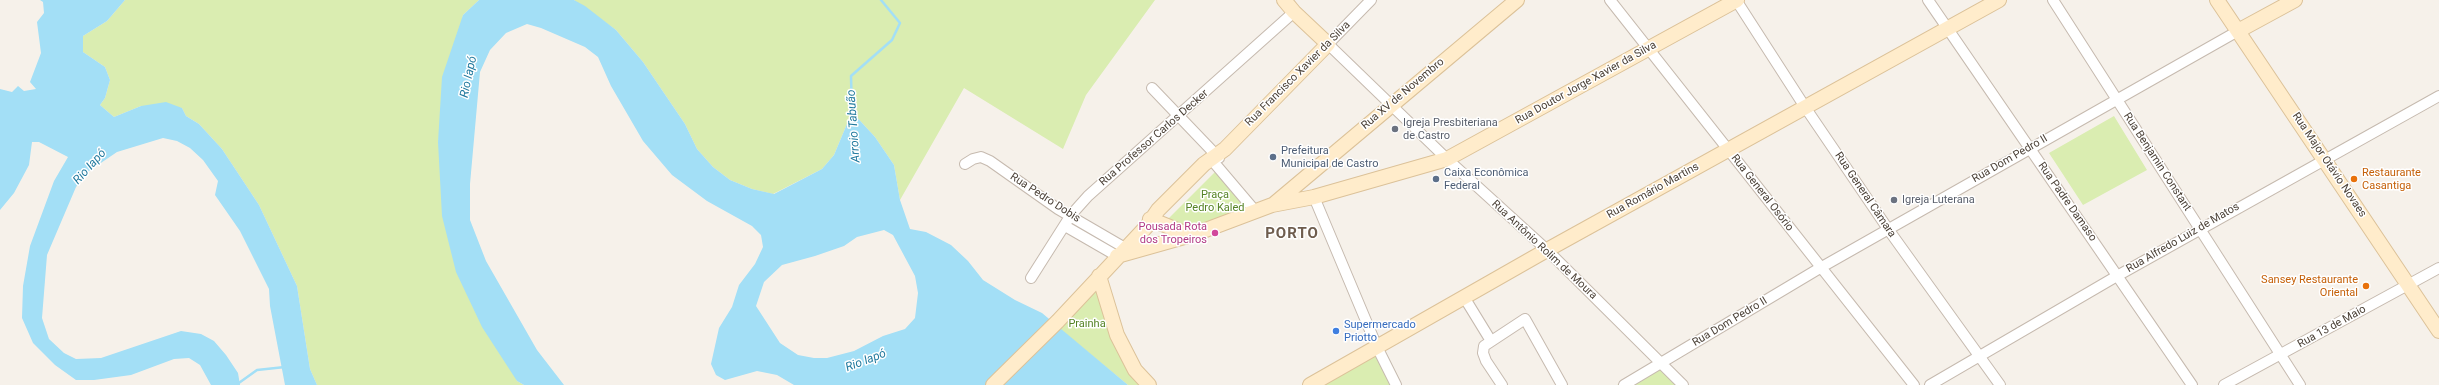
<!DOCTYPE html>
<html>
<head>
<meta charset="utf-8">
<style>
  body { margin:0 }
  canvas { display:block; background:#f6f1ea }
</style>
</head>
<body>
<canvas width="2439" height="385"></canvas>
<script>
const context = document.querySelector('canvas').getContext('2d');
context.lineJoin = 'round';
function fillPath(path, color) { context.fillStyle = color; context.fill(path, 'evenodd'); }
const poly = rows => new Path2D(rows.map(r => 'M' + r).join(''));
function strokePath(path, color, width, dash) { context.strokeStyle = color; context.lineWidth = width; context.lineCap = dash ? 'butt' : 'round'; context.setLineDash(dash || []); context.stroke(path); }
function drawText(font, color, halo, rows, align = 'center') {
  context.font = font + ' Roboto,sans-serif'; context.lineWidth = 3; context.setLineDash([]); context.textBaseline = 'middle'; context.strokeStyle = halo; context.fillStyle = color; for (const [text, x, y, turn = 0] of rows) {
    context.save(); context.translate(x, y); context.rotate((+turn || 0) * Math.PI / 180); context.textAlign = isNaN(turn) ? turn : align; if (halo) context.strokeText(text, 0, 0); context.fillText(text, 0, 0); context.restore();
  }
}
fillPath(poly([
  [125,0,479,0,463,15,438,142,517,381,524,385,317,385,310,369,297,286,259,205,222,149,199,124,186,116,182,108,141,106,114,117,100,105,105,98,110,80,105,67,83,52,83,36,107,21],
  [574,0,1155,0,1086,95,1063,149,964,88,900,200,894,165,875,137,852,112,834,155,822,169,773,194,752,189,730,180,713,167,697,149,685,124,643,62,616,30],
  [2114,116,2147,170,2083,205,2049,153],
  [1215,172,1252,210,1186,232,1175,227,1168,219],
  [1096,284,1147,385,1128,385,1056,326],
  [1377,350,1393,385,1316,385],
  [1656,360,1680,385,1617,385]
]), '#daedb1');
fillPath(poly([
  [40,0,125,0,107,21,83,36,83,52,105,67,110,80,105,98,100,105,114,117,141,106,166,102,182,108,186,116,199,124,222,149,259,205,297,286,310,369,317,385,285,385,270,306,269,289,240,231,215,195,218,181,203,160,190,148,177,141,163,138,117,152,89,171,76,187,47,255,42,318,49,339,64,353,76,359,101,358,181,331,201,334,214,341,226,355,238,373,240,385,211,385,200,365,189,358,174,359,131,375,94,380,76,380,55,365,33,343,22,318,23,286,30,246,54,181,68,157,39,142,32,142,29,165,14,193,0,210,0,89,12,92,18,86,24,91,36,89,30,82,41,53,37,22,44,13,43,2],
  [479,0,574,0,585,6,616,30,643,62,685,124,697,149,713,167,730,180,752,189,774,194,822,169,834,155,852,112,875,137,894,165,900,200,910,229,926,232,951,245,968,261,983,280,1015,300,1042,313,1128,385,794,385,777,375,757,371,725,380,716,375,711,364,719,328,732,307,739,285,755,264,763,247,761,235,752,226,707,201,672,175,643,141,611,86,598,57,585,47,541,28,527,24,506,33,490,50,480,72,470,184,470,220,486,261,537,350,564,385,524,385,517,381,482,327,456,272,442,216,438,142,442,77,463,15],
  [884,230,893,235,915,276,918,293,915,318,905,329,883,336,854,351,827,358,814,358,798,355,780,343,756,306,764,282,782,265,815,256,844,246,857,237]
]), '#a3dff6');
strokePath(poly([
  [852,114,851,76,892,40,900,23,881,0],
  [236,385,257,370,285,367]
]), '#a3dff6', 2.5);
const street = poly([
  [1371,0,1328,44,1447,159,1547,250,1683,385],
  [1610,0,1914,385],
  [1736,0,1805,107,1888,229,2000,385],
  [1928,0,2192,385],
  [2053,0,2300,385],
  [1152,88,1219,158],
  [1211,159,1256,212],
  [965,164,973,159,981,157,990,161,1058,209,1125,248],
  [1314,197,1377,347,1396,385],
  [1065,226,1117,256],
  [1031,278,1071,215,1088,196,1294,12],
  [1464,297,1491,341],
  [1502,385,1486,361,1483,353,1484,346,1525,319,1562,385],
  [1624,385,1820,268,2238,31],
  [1930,385,2117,276,2439,96],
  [2224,385,2439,268]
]);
const secondary = poly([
  [2217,0,2439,331],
  [2238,31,2295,0],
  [1274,204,1517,0],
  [1150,219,1182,232,1193,234],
  [1117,256,1195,234,1272,205,1314,197,1447,159,1737,0],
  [1099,276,1117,335,1135,370,1149,385],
  [993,385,1058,321,1147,226,1158,210,1204,164,1225,149,1328,44,1294,12,1284,0],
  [1310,385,1547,250,1999,0]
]);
strokePath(street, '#c6baaf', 12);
strokePath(secondary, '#dcc299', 16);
strokePath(street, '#fff', 10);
strokePath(secondary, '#ffeccb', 14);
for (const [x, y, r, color] of [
  [1395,129,4,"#6b7280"],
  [1273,157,4,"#5c6f8a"],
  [1436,179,4,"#5c6f8a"],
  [2354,179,4,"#e8710a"],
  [1894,200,4,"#6b7280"],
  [1215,233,4,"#d1479c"],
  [2366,286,4,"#e8710a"],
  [1336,331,4,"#3f7fe0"]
]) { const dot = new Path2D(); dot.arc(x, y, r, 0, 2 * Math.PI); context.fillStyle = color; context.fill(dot); strokePath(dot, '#fff', 1.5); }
drawText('11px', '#4b4137', '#fff', [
  ["Rua Francisco Xavier da Silva",1298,74,-45],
  ["Rua Doutor Jorge Xavier da Silva",1586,83,-29],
  ["Rua XV de Novembro",1403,94,-40],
  ["Rua Professor Carlos Decker",1154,138,-41],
  ["Rua Dom Pedro II",2010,159,-30],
  ["Rua Benjamin Constant",2157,162,57],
  ["Rua Major Otávio Novaes",2329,165,56],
  ["Rua Romário Martins",1653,191,-29],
  ["Rua General Osório",1762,193,52],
  ["Rua General Câmara",1865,195,56],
  ["Rua Pedro Dobis",1045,198,33],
  ["Rua Padre Damaso",2067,202,55],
  ["Rua Alfredo Luiz de Matos",2183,238,-30],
  ["Rua Antônio Rolim de Moura",1544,250,43],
  ["Rua Dom Pedro II",1730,322,-31],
  ["Rua 13 de Maio",2332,327,-29]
]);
drawText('11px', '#5b616d', '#fff', [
  ["Igreja Presbiteriana",1403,123],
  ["de Castro",1403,136],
  ["Igreja Luterana",1902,200]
], 'left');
drawText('11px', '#4e5e75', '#fff', [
  ["Prefeitura",1281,151],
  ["Municipal de Castro",1281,164],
  ["Caixa Econômica",1444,173],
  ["Federal",1444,186]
], 'left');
drawText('11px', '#c56008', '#fff', [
  ["Restaurante",2362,173],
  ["Casantiga",2362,186],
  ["Sansey Restaurante",2358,280,"right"],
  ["Oriental",2358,293,"right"]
], 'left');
drawText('11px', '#558325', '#fff', [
  ["Praça",1215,195],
  ["Pedro Kaled",1215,208],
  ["Prainha",1087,324]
]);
drawText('11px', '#b23c85', '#fff', [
  ["Pousada Rota",1207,227],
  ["dos Tropeiros",1207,240]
], 'right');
drawText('11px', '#366cbe', '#fff', [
  ["Supermercado",1344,325],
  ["Priotto",1344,338]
], 'left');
drawText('italic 12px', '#227a9e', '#fff', [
  ["Rio Iapó",469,77,-78],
  ["Arroio Tabuão",854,126,-94],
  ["Rio Iapó",90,167,-48],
  ["Rio Iapó",866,361,-21]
]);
context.letterSpacing = '1px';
drawText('bold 15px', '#6f5d4e', '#fff', [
  ["PORTO",1292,234]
]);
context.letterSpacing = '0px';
</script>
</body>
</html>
